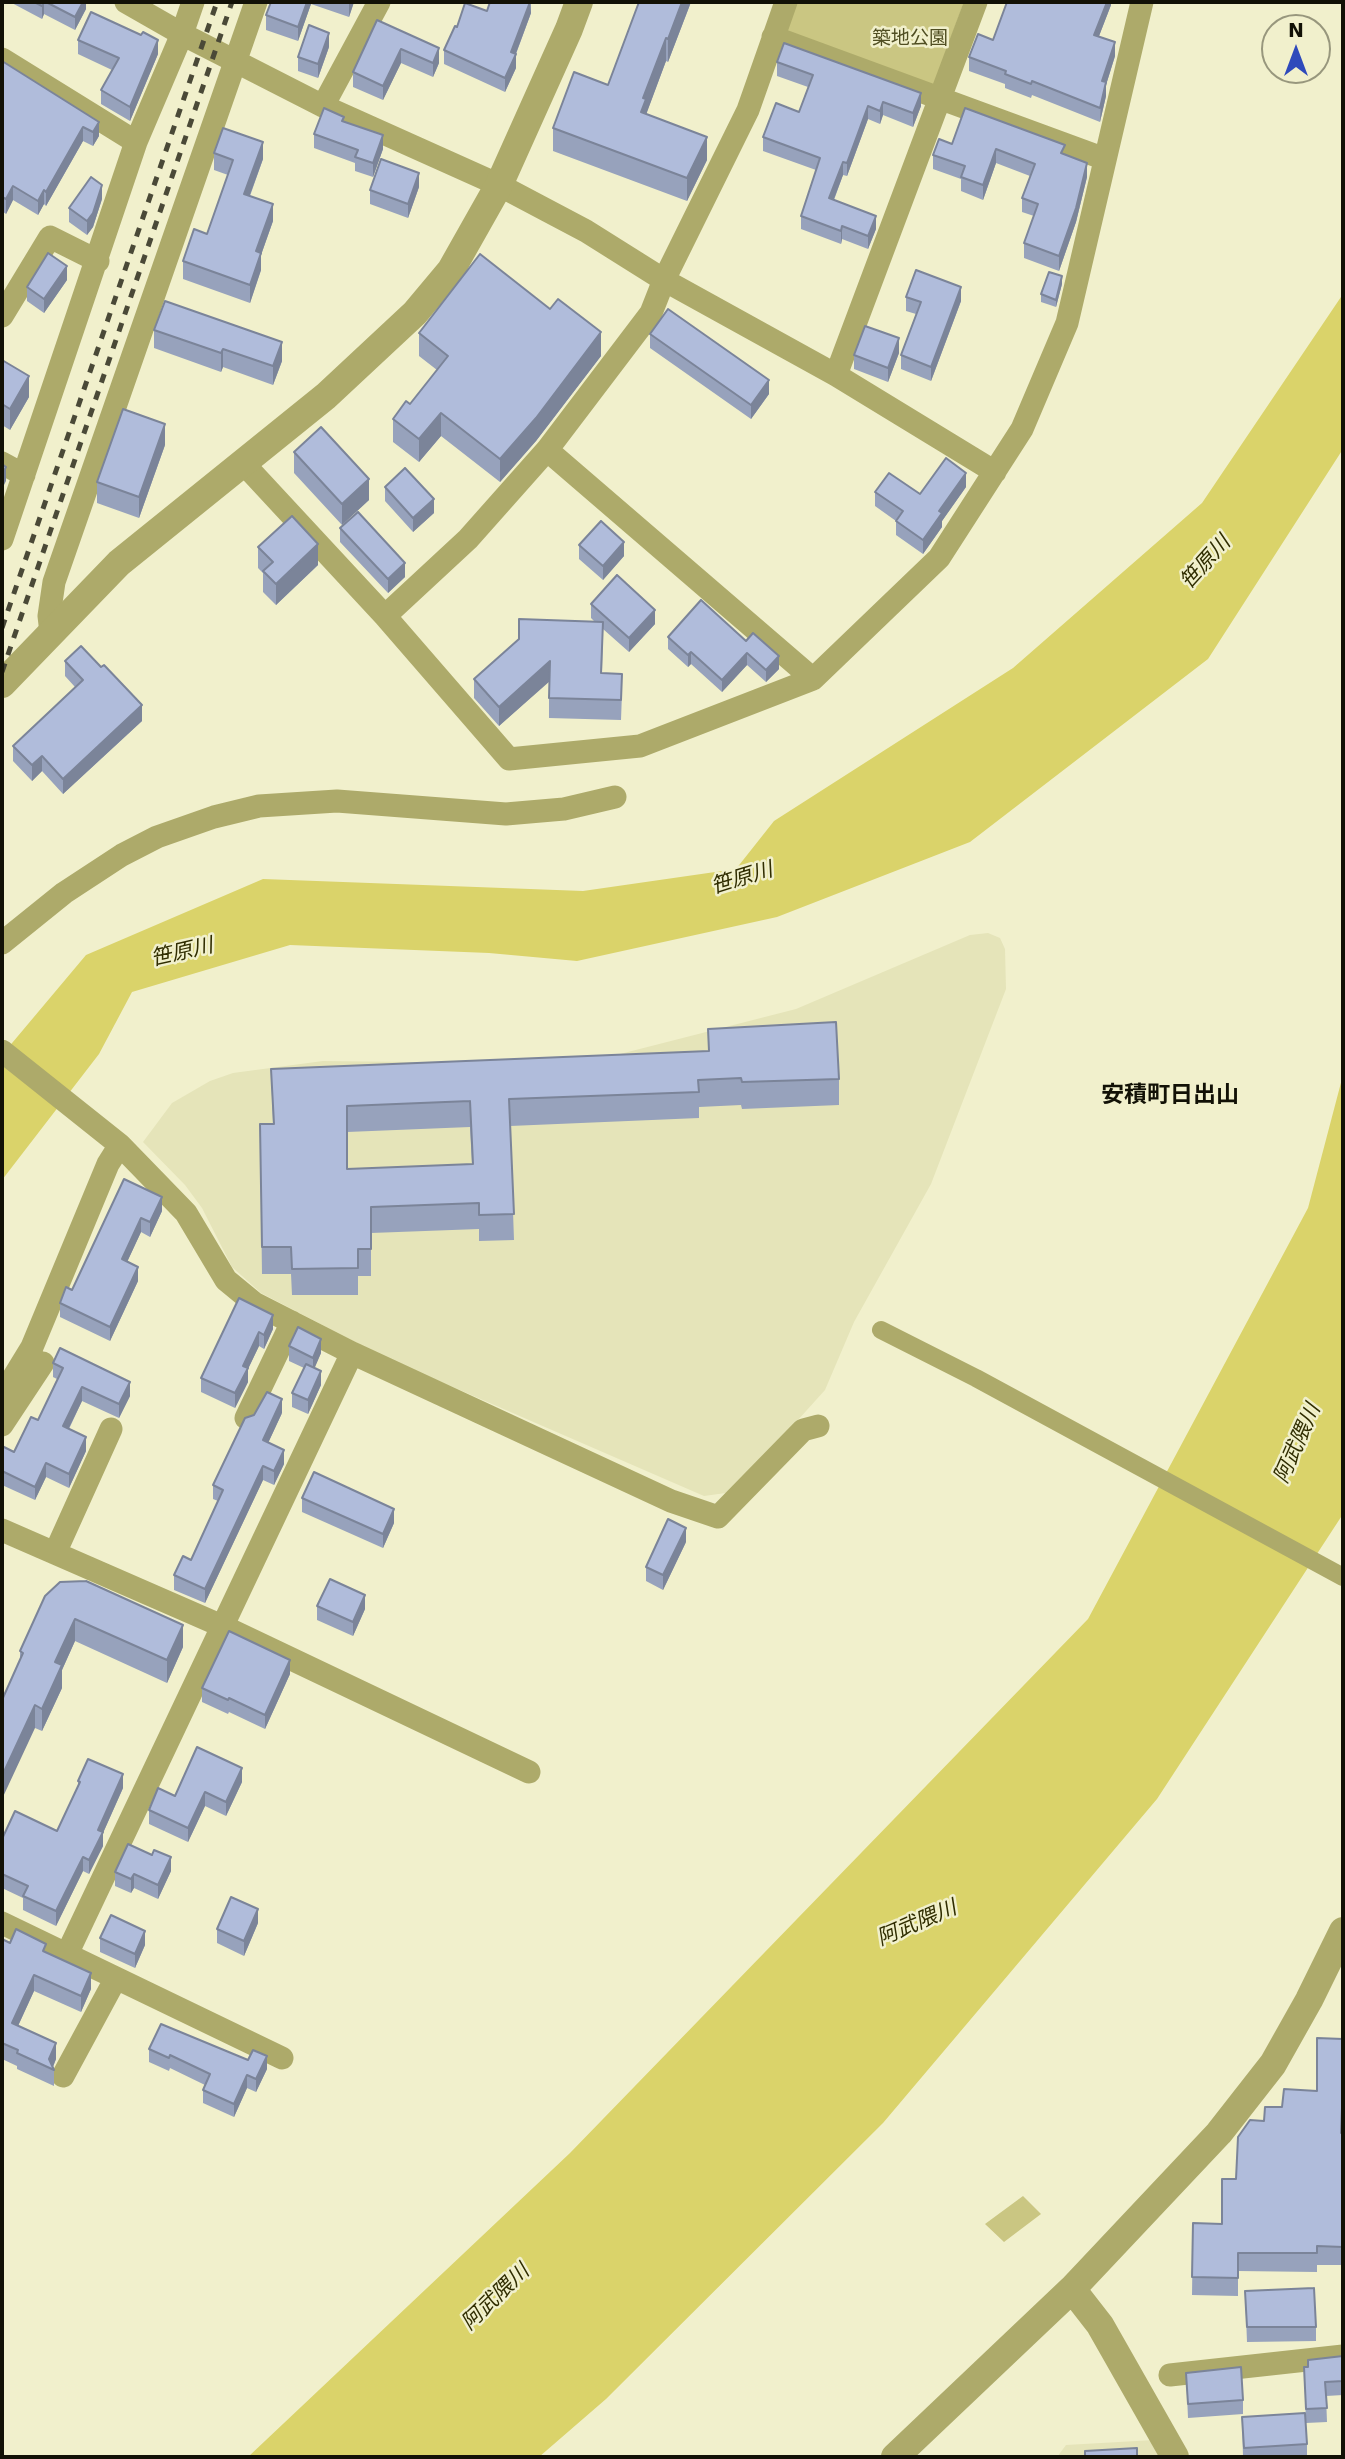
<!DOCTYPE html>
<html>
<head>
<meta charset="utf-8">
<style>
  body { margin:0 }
  #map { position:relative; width:1345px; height:2459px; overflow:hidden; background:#f1f0cc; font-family:"DejaVu Sans",sans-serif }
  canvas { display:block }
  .frame { position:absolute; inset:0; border:4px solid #121106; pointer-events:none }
  .north { position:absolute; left:1261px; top:14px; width:70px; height:70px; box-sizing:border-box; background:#f1f0cc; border:2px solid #98977d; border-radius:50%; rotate:0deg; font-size:19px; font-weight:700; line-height:28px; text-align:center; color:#121106 }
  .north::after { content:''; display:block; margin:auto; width:24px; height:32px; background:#2f4abb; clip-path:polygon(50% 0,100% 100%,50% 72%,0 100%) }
</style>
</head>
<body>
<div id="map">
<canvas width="1345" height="2459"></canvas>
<div class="frame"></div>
<div class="north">N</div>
</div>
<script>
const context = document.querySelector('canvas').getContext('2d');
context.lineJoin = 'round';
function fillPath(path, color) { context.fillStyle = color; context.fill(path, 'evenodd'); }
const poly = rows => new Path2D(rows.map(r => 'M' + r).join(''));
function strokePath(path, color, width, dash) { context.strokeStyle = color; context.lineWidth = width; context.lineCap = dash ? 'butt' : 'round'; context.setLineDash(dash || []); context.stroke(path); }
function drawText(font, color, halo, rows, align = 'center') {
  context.font = font + ' "DejaVu Sans","Noto Sans JP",sans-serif'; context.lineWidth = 5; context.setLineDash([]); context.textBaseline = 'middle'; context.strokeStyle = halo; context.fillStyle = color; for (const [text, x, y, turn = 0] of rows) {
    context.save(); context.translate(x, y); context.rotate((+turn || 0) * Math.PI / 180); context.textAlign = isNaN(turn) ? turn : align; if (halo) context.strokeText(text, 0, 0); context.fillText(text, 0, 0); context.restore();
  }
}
fillPath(poly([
  [988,933,1000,938,1005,949,1006,989,931,1184,854,1322,825,1390,733,1492,704,1496,386,1358,261,1293,232,1267,202,1208,185,1185,143,1142,172,1103,210,1081,233,1073,323,1061,581,1064,796,1009,970,935],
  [1154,2440,1162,2457,1057,2457,1066,2445]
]), '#e5e4b9');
fillPath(poly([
  [792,2,964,2,933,87,780,33],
  [1023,2196,1041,2214,1004,2242,985,2224]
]), '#cac682');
fillPath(poly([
  [1343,294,1343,449,1208,659,970,842,777,917,577,961,489,953,290,945,132,992,99,1054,2,1180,2,1055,86,955,263,879,583,891,736,869,774,821,1013,668,1202,503],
  [1343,1075,1343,1514,1157,1799,883,2123,606,2399,539,2457,248,2457,570,2153,1088,1619,1308,1208]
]), '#dad36a');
strokePath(poly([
  [881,1330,976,1378,1343,1577]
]), '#adaa6a', 18);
strokePath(poly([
  [126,2,182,34,323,106,499,185,586,231,664,280,836,375,995,472],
  [773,37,1105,159],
  [2,59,136,142],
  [323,106,379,2],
  [2,316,50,237,98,261],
  [836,375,976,2],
  [547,450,813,679],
  [2,463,24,475],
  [244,464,385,616,509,759,640,746,813,679,939,558,1022,429,1067,323,1142,2],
  [2,539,136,142,182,34,193,2],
  [385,616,468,539,547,450,651,313,664,280,748,110,786,2],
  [51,633,49,616,54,582,256,2],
  [2,943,64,893,122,855,157,837,214,817,259,806,337,801,506,814,564,809,615,797],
  [2,1051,120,1145,186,1213,226,1280,254,1303,352,1353,671,1501,718,1517,803,1430,818,1426],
  [2,1396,32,1347,108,1164,120,1145],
  [246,1418,292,1322],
  [2,1425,43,1363],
  [2,1530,222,1626,529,1772],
  [55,1553,111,1429],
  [2,1923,282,2058],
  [67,1954,352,1353],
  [63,2076,116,1978],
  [1170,2375,1343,2356]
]), '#adaa6a', 23);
strokePath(poly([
  [2,684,119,563,326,396,415,313,451,270,499,185,569,29,579,2],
  [1072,2289,1100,2325,1175,2457],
  [895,2457,1072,2289,1219,2133,1273,2064,1309,2000,1343,1931]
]), '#adaa6a', 28);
strokePath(poly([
  [2,628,217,2],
  [2,672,232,2]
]), '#4a4937', 5, [9, 9]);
fillPath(poly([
  [10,2,86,2,86,9,75,30,44,14,42,19],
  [271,2,354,2,349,17,311,4,298,41,266,30,266,15],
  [531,2,531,13,516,54,516,68,505,92,444,64,444,50,457,27,487,11],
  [691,2,668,62,666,61,646,114,707,160,687,201,553,151,553,128,608,85],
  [1111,2,1111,5,1099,36,1115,56,1106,85,1106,96,1100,122,1032,95,1031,98,1005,88,1005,84,969,71,969,57,993,40],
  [377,20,439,63,433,77,401,63,383,100,353,87,353,72],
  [78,40,158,54,130,121,101,104,101,90,112,70,78,54],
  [329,47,318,78,298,71,298,57],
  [2,61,99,136,93,146,83,141,46,206,44,204,38,215,13,200,6,214,2,211],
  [777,62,921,106,913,127,883,115,880,124,868,119,847,176,843,175,834,200,876,229,868,249,842,239,841,244,801,229,801,216,816,170,763,151,763,137,799,112,808,87,777,76],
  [314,134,383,149,373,177,355,171,355,163,314,148],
  [952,144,1065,154,1087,177,1076,222,1059,271,1024,258,1024,243,1034,216,1022,212,1022,198,1030,176,996,163,983,200,961,191,961,179,933,169,933,155],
  [214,153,263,159,250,196,273,221,261,255,261,270,250,303,183,279,183,261,207,234,228,175,214,170],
  [419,187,408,218,370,204,370,190],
  [102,199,93,227,87,235,69,222,69,208],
  [67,280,44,313,27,301,27,287],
  [1062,284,1056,307,1041,302,1041,294],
  [906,297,961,301,931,381,901,369,901,355,916,314,906,311],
  [154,330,282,361,273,385,223,367,221,372,154,348],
  [419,333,601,356,536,441,500,482,441,436,419,462,393,442,393,419,410,404,437,370,419,356],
  [650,334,769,394,751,419,650,348],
  [899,353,888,382,854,369,854,355],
  [2,360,29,397,10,430,2,425],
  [165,445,139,518,97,503,97,482],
  [294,452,369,500,342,525,294,473],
  [385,487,434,513,413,532,385,501],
  [966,487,942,521,942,527,923,554,896,535,896,521,875,506,875,492,920,494],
  [340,528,405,577,388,593,340,542],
  [579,545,624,556,603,580,579,559],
  [258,547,318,565,276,605,263,592,263,573,258,568],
  [591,604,655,624,629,652,603,629,602,673,622,693,621,720,549,718,549,681,499,726,474,698,474,679,519,639,595,622,591,618],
  [668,637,746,641,779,669,766,682,747,665,722,692,691,664,688,667,668,649],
  [65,661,101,667,142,721,63,794,42,771,32,781,13,761,13,746,75,687,65,676],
  [708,1029,839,1079,839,1105,742,1109,741,1105,699,1107,699,1118,510,1126,514,1240,479,1241,479,1229,371,1233,371,1276,358,1276,358,1295,292,1295,291,1274,262,1274,260,1124,273,1124,271,1069,708,1051],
  [470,1127,472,1164,347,1169,347,1132],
  [124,1179,162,1211,150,1237,141,1232,127,1262,138,1281,110,1341,60,1317,60,1303,72,1290],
  [239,1298,273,1329,264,1349,259,1346,248,1369,248,1382,235,1408,201,1392,201,1378],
  [289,1346,321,1353,314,1368,321,1385,308,1414,292,1407,292,1393,304,1368,289,1361],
  [53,1363,130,1396,119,1418,82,1401,69,1429,86,1451,69,1488,46,1477,35,1500,2,1485,2,1446,14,1452,38,1420,57,1379,53,1377],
  [282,1413,268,1443,284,1464,274,1485,263,1480,205,1603,174,1590,174,1575,191,1560,218,1501,213,1499,213,1485],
  [302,1498,394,1523,383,1548,302,1512],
  [686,1542,663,1590,646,1581,646,1567],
  [45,1596,183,1647,167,1683,75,1641,62,1670,62,1688,42,1731,35,1728,20,1661,20,1651],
  [317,1606,365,1609,353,1636,317,1620],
  [290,1674,265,1729,229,1712,228,1714,202,1702,202,1688],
  [78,1781,123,1788,103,1833,103,1846,89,1874,83,1871,56,1926,23,1910,23,1898,2,1888,2,1839,57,1831,78,1786],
  [242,1782,226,1816,205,1806,188,1842,149,1824,149,1810,175,1796],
  [171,1871,158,1899,134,1888,131,1893,115,1886,115,1872],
  [258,1923,244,1956,217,1943,217,1929],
  [100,1938,145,1945,135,1968,100,1952],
  [2,1939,10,1943,46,1952,91,1989,81,2012,34,1991,18,2026,56,2059,53,2067,54,2070,54,2086,17,2069,17,2066,2,2059],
  [149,2049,267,2069,256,2092,247,2088,234,2117,203,2103,203,2090,205,2085,170,2068,169,2071,149,2062],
  [1317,2091,1342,2133,1343,2133,1343,2265,1317,2265,1317,2272,1238,2271,1238,2296,1192,2295,1193,2223,1222,2224,1236,2179,1264,2121,1282,2107],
  [1245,2291,1316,2327,1316,2341,1247,2342],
  [1343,2356,1343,2395,1326,2396,1327,2422,1306,2423,1304,2367,1308,2367],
  [1186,2373,1243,2400,1243,2414,1188,2418],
  [1242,2417,1307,2444,1307,2457,1243,2457]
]), '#97a2bc');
fillPath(poly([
  [44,2,44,14,42,19,42,6],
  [83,2,86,2,86,9,75,30,75,17],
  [307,2,311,2,311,4,298,41,298,27],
  [349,2,354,2,349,17],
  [530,2,531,13,512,64,516,54,516,68,505,92,505,78,511,52],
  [682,2,691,2,668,62,668,39],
  [1107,2,1111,2,1111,5,1094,49,1094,35],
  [329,33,329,47,318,78,318,64],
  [666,38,666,61,646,115,641,112,643,98],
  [158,40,158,54,130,121,130,107],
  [1115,42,1115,56,1106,85,1106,96,1100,122,1102,81],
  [439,48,439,63,433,77,433,63],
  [401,49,401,63,383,100,383,86],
  [921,93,921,106,913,127,913,113],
  [883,102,883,115,880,124,880,111],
  [868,106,868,119,847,176,847,163],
  [99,122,99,136,93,146,93,132],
  [83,127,83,141,46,206,46,192],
  [383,135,383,149,373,177,373,163],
  [707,137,707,160,687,201,687,178],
  [263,142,263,159,244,211,244,194],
  [996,149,996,163,983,200,983,185],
  [843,162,843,175,829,212,829,198],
  [1087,163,1087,177,1076,222,1059,271,1059,256],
  [419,173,419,187,408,218,408,204],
  [102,185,102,199,93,227,87,235,87,221],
  [13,186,13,200,6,214,6,199],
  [44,190,44,204,38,215,38,201],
  [273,204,273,221,261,255,261,270,250,303,250,285,256,251],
  [876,216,876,229,868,249,868,236],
  [842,226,842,239,841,244,841,231],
  [67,266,67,280,44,313,44,299],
  [1062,276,1062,284,1056,307,1056,300],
  [961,287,961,301,931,381,931,367],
  [601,332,601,356,536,441,500,482,500,459],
  [899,338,899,353,888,382,888,368],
  [282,342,282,361,273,385,273,366],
  [223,349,223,367,221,372,221,353],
  [29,376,29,397,10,430,10,409],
  [769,380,769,394,751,419,751,405],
  [441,413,441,436,419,462,419,439],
  [165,424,165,445,139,518,139,497],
  [6,467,6,481,2,489,2,475],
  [966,473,966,487,942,521,942,527,923,554,923,540,939,511],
  [369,479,369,500,342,525,342,504],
  [434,499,434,513,413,532,413,518],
  [624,542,624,556,603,580,603,566],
  [318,544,318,565,276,605,276,584],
  [405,563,405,577,388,593,388,579],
  [655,610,655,624,629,652,629,638],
  [691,652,691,664,688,667,688,655],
  [747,653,747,665,722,692,722,680],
  [779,656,779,669,766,682,766,670],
  [550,661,550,681,499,726,499,707],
  [142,705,142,721,63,794,63,779],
  [42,756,42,771,32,781,32,765],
  [162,1197,162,1211,150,1237,150,1222],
  [141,1218,141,1232,122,1273,122,1259],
  [138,1267,138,1281,110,1341,110,1327],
  [273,1315,273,1329,264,1349,264,1335],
  [259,1332,259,1346,248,1369,248,1382,235,1408,235,1393,243,1366],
  [321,1339,321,1353,313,1372,313,1358],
  [321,1371,321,1385,308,1414,308,1400],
  [130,1382,130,1396,119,1418,119,1404],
  [82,1387,82,1401,63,1440,63,1426],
  [282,1399,282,1413,263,1454,263,1440],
  [86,1437,86,1451,69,1488,69,1474],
  [284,1450,284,1464,274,1485,274,1471],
  [46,1463,46,1477,35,1500,35,1487],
  [263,1466,263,1480,205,1603,205,1589],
  [394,1509,394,1523,383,1548,383,1534],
  [686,1528,686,1542,663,1590,663,1575],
  [365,1595,365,1609,353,1636,353,1622],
  [75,1619,75,1641,62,1670,62,1688,42,1731,42,1709,55,1662],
  [183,1625,183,1647,167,1683,167,1660],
  [290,1660,290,1674,265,1729,265,1715],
  [35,1705,35,1728,2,1799,2,1776],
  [242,1768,242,1782,226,1816,226,1802],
  [123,1774,123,1788,103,1833,103,1846,89,1874,89,1860,98,1830],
  [205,1792,205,1806,188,1842,188,1828],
  [83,1857,83,1871,56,1926,56,1911],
  [171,1857,171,1871,158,1899,158,1885],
  [134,1874,134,1888,131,1893,131,1879],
  [258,1909,258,1923,244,1956,244,1941],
  [145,1931,145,1945,135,1968,135,1954],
  [91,1973,91,1989,81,2012,81,1996],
  [34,1975,34,1991,12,2039,12,2023],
  [56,2043,56,2059,52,2069,49,2059],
  [267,2056,267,2069,256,2092,256,2079],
  [247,2075,247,2088,234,2117,234,2104]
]), '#7b8499');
const building = poly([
  [34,2,44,2,42,6,34,2],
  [46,2,83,2,75,17,46,2],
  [271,2,307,2,298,27,266,15,271,2],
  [490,2,530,2,511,52,516,54,505,78,444,50,455,26,457,27,465,3,487,11,490,2],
  [639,2,682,2,668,39,666,38,643,98,646,99,641,112,707,137,687,178,553,128,574,72,608,85,639,2],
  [1007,2,1107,2,1094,35,1115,42,1102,81,1106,82,1100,108,1032,81,1031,84,1005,74,1006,71,969,57,978,34,993,40,1007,2],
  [91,12,141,35,143,32,158,40,130,107,101,90,119,58,78,40,91,12],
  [377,20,439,48,433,63,401,49,383,86,353,72,377,20],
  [309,25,329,33,318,64,298,57,309,25],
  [784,43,921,93,913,113,883,102,880,111,868,106,847,163,843,162,829,198,876,216,868,236,842,226,841,231,801,216,820,158,763,137,776,103,799,112,813,75,777,62,784,43],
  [2,61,99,122,93,132,83,127,46,192,44,190,38,201,13,186,6,199,2,197,2,61],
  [324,108,344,117,342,121,383,135,373,163,355,157,358,150,314,134,324,108],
  [965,108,1065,145,1061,153,1087,163,1076,208,1059,256,1024,243,1038,204,1022,198,1035,164,996,149,983,185,961,177,965,166,933,155,939,139,952,144,965,108],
  [223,128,263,142,244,194,273,204,256,251,261,253,250,285,183,261,194,229,207,234,233,160,214,153,223,128],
  [381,159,419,173,408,204,370,190,381,159],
  [91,177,102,185,93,213,87,221,69,208,91,177],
  [48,253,67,266,44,299,27,287,48,253],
  [480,254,550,309,558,299,601,332,536,418,500,459,441,413,419,439,393,419,406,401,410,404,448,356,419,333,480,254],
  [916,270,961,287,931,367,901,355,921,302,906,297,916,270],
  [1049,272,1062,276,1056,300,1041,294,1049,272],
  [165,301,282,342,273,366,223,349,221,353,154,330,165,301],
  [668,309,769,380,751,405,650,334,668,309],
  [865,326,899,338,888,368,854,355,865,326],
  [2,360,29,376,10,409,2,404,2,360],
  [123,409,165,424,139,497,97,482,123,409],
  [321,427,369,479,342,504,294,452,321,427],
  [946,458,966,473,939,511,942,513,923,540,896,521,903,511,875,492,889,473,920,494,946,458],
  [2,464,6,467,2,475,2,464],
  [405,468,434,499,413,518,385,487,405,468],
  [358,512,405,563,388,579,340,528,358,512],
  [292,516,318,544,276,584,263,571,273,562,258,547,292,516],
  [601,521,624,542,603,566,579,545,601,521],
  [617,575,655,610,629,638,591,604,617,575],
  [701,600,746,641,753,633,779,656,766,670,747,653,722,680,691,652,688,655,668,637,701,600],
  [519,619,603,622,601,673,622,674,621,700,549,698,550,661,499,707,474,679,519,639,519,619],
  [81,646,101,667,104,665,142,705,63,779,42,756,32,765,13,746,83,680,65,661,81,646],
  [836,1022,839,1079,742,1082,741,1078,698,1080,699,1092,509,1099,514,1214,479,1215,479,1203,371,1207,371,1249,358,1249,358,1268,292,1269,291,1247,262,1247,260,1124,274,1124,271,1069,709,1051,708,1029,836,1022],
  [470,1101,473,1164,347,1169,347,1106,470,1101],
  [124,1179,162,1197,150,1222,141,1218,122,1259,138,1267,110,1327,60,1303,66,1287,72,1290,124,1179],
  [239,1298,273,1315,264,1335,259,1332,243,1366,248,1368,235,1393,201,1378,239,1298],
  [298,1327,321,1339,313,1358,289,1346,298,1327],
  [60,1348,130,1382,119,1404,82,1387,63,1426,86,1437,69,1474,46,1463,35,1487,2,1471,2,1446,14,1452,31,1417,38,1420,63,1368,53,1363,60,1348],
  [306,1364,321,1371,308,1400,292,1393,306,1364],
  [267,1392,282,1399,263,1440,284,1450,274,1471,263,1466,205,1589,174,1575,183,1556,191,1560,223,1490,213,1485,245,1418,254,1415,267,1392],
  [314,1472,394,1509,383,1534,302,1498,314,1472],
  [668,1519,686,1528,663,1575,646,1567,668,1519],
  [330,1579,365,1595,353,1622,317,1606,330,1579],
  [86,1581,183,1625,167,1660,75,1619,55,1662,62,1665,42,1709,35,1705,2,1776,2,1700,23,1653,20,1651,45,1596,60,1582,86,1581],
  [229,1631,290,1660,265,1715,229,1698,228,1700,202,1688,229,1631],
  [197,1747,242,1768,226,1802,205,1792,188,1828,149,1810,158,1788,175,1796,197,1747],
  [88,1759,123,1774,98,1830,103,1832,89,1860,83,1857,56,1911,23,1896,28,1886,2,1874,2,1839,15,1811,57,1831,80,1782,78,1781,88,1759],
  [128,1844,152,1855,154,1850,171,1857,158,1885,134,1874,131,1879,115,1872,128,1844],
  [231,1897,258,1909,244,1941,217,1929,231,1897],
  [111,1915,145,1931,135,1954,100,1938,111,1915],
  [16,1929,46,1944,43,1951,91,1973,81,1996,34,1975,12,2023,56,2043,49,2059,54,2070,17,2053,18,2050,2,2043,2,1939,10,1943,16,1929],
  [161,2024,248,2060,253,2050,267,2056,256,2079,247,2075,234,2104,203,2090,210,2074,170,2055,169,2058,149,2049,161,2024],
  [1317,2038,1343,2039,1343,2083,1341,2133,1343,2133,1343,2247,1317,2246,1317,2253,1238,2253,1238,2278,1192,2277,1193,2223,1222,2224,1222,2179,1236,2179,1238,2137,1250,2120,1264,2121,1265,2107,1282,2107,1284,2089,1317,2091,1317,2038],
  [1314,2288,1316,2327,1247,2327,1245,2291,1314,2288],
  [1343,2356,1343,2381,1325,2382,1327,2408,1306,2409,1304,2367,1308,2367,1308,2360,1343,2356],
  [1241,2367,1243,2400,1188,2404,1186,2373,1241,2367],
  [1305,2413,1307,2444,1244,2448,1242,2417,1305,2413],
  [1137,2448,1137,2457,1085,2457,1085,2451,1137,2448]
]);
fillPath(building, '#b0bcdb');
strokePath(building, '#7b8499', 2);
drawText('19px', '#504e22', '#f1f0cc', [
  ["築地公園",910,39]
]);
drawText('italic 21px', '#302d00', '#f1f0cc', [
  ["笹原川",1206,563,-48],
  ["笹原川",742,879,-17],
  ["笹原川",182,953,-13],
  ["阿武隈川",1298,1444,-66],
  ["阿武隈川",917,1924,-23],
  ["阿武隈川",496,2298,-44]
]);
drawText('bold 23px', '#121106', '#f1f0cc', [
  ["安積町日出山",1170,1096]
]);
</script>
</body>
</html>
